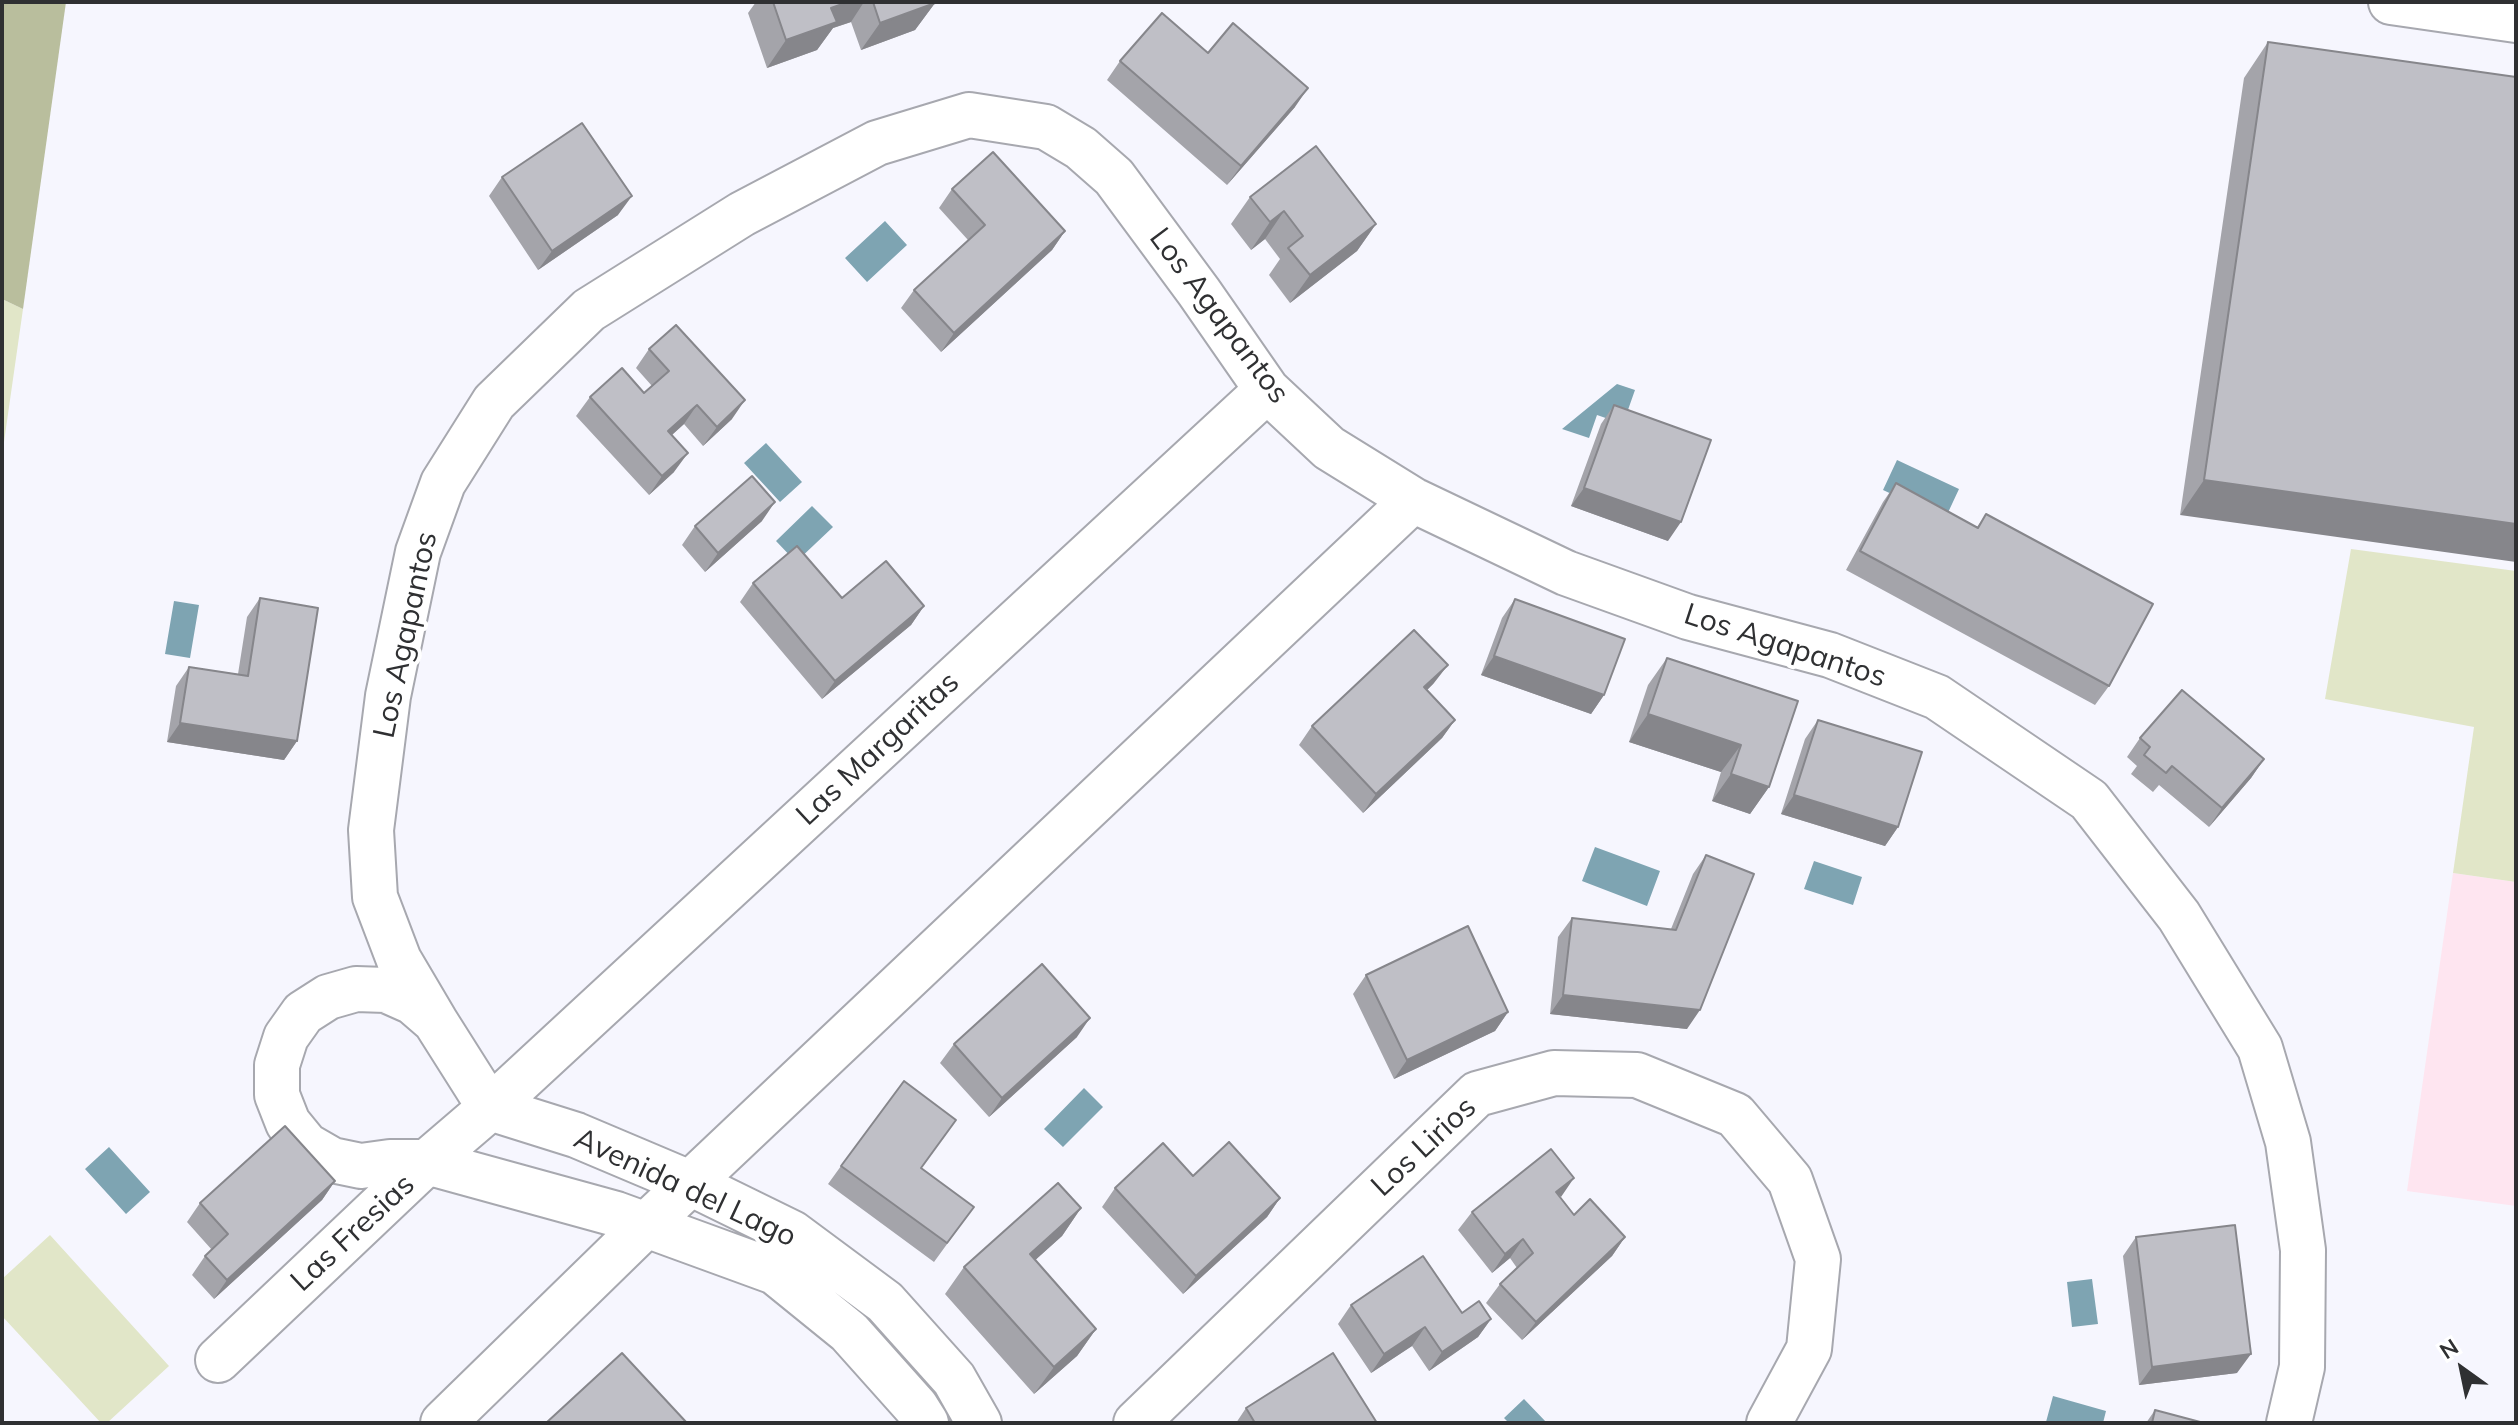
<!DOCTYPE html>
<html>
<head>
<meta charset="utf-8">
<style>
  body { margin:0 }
  #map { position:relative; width:2518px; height:1425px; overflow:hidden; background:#f6f6fe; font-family:Mulish,sans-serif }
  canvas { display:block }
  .frame { position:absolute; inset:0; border:4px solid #2f3032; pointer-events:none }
  .north { position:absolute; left:2422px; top:1329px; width:80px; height:80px; -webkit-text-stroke:6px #fff; paint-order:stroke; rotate:327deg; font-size:22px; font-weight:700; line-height:32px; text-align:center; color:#2f3032 }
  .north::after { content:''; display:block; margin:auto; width:28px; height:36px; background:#2f3032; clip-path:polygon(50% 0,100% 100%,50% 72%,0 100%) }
</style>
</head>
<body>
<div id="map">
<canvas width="2518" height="1425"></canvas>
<div class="frame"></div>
<div class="north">N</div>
</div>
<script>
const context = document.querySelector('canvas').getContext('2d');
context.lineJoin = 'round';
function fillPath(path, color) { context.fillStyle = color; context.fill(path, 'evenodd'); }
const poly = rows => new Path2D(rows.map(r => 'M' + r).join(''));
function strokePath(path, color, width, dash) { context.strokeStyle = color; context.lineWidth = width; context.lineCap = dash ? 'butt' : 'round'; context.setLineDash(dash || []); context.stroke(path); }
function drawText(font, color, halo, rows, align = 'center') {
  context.font = font + ' Mulish,sans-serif'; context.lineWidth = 8; context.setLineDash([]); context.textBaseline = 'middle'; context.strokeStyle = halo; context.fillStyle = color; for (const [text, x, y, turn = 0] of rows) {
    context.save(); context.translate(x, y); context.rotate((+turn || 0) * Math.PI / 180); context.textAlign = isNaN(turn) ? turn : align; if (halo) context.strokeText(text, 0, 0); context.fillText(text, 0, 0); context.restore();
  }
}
fillPath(poly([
  [2453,873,2516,882,2516,1206,2407,1191]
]), '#fee5f0');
fillPath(poly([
  [2,299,23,309,2,456],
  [2351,549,2516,571,2516,882,2453,873,2474,727,2325,699],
  [50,1235,169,1366,107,1423,101,1423,2,1316,2,1279]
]), '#e1e6c8');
fillPath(poly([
  [2,2,66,2,23,309,2,299]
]), '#b9be9d');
fillPath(poly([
  [885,221,907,245,867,282,845,258],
  [1617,384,1635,390,1623,424,1597,415,1589,438,1562,429],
  [766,443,802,482,780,502,744,463],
  [1897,460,1959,489,1945,519,1883,490],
  [812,506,833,527,796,562,776,541],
  [174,601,199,605,190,658,165,654],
  [1595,847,1660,871,1647,906,1582,881],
  [1814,861,1862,877,1853,905,1804,889],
  [1084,1088,1103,1107,1063,1147,1044,1129],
  [109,1147,150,1192,126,1214,85,1169],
  [2092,1279,2098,1324,2072,1327,2067,1282],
  [2053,1396,2106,1411,2103,1423,2046,1422],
  [1524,1399,1547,1423,1509,1423,1504,1418]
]), '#7ea4b2');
const minor = poly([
  [2391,2,2516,20],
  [435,1021,399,960,375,897,371,830,388,696,418,552,443,483,494,402,589,310,742,214,877,143,969,115,1046,127,1081,148,1114,177,1199,292,1267,390,1329,448,1413,500,1566,573,1688,617,1830,655,1937,697,2089,800,2179,916,2260,1048,2288,1142,2303,1250,2302,1367,2289,1423],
  [218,1360,427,1162,490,1108,1267,390],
  [443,1423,646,1225,1413,500],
  [926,1423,916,1407,849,1332,775,1272,616,1214,427,1162,390,1162,361,1166,332,1160,306,1145,288,1123,277,1095,277,1065,286,1037,303,1013,328,997,356,989,386,990,413,1002,435,1021,490,1108,576,1135,692,1184,792,1233,885,1302,954,1379,979,1423],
  [1136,1423,1477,1094,1554,1073,1637,1075,1735,1115,1790,1180,1818,1259,1809,1349,1769,1423]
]);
strokePath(minor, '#a7a8af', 48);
strokePath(minor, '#fff', 44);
fillPath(poly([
  [756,2,934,2,935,3,915,30,861,50,851,22,833,28,817,50,767,68,748,13],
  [2268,42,2516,77,2180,515,2244,78],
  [1208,53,1295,107,1227,185,1107,80,1120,61],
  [502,177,618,215,538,270,489,196],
  [952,189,1065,231,1052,250,941,352,901,308,914,290,968,240,939,208],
  [1250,197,1376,224,1357,251,1290,303,1269,275,1280,259,1265,239,1251,250,1231,224],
  [649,349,732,419,703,446,684,424,672,435,674,472,649,495,576,416,590,397,644,393,652,386,636,368],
  [1614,405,1668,541,1571,506,1601,424],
  [1896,483,1977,527,1986,514,2109,686,2095,705,1846,570,1883,502],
  [762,521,705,572,682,545,695,526],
  [753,583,842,598,924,606,911,625,822,699,740,602],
  [260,598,297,741,284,760,167,742,176,686,189,667,238,674,247,617],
  [1515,599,1604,695,1591,714,1481,675,1502,618],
  [1667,658,1798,701,1769,787,1750,814,1712,801,1721,772,1629,742,1648,685],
  [1434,683,1427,690,1455,720,1442,738,1363,813,1299,745,1312,726],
  [1818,720,1898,827,1885,846,1781,814,1805,739],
  [2140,738,2264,759,2251,778,2209,827,2159,785,2153,792,2131,774,2137,766,2127,757],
  [1706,855,1687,1029,1550,1014,1558,937,1572,918,1671,929,1693,874],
  [1366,975,1508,1012,1495,1031,1394,1079,1353,994],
  [1077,1037,989,1117,940,1063,954,1044],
  [841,1166,921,1168,974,1207,934,1262,828,1184],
  [1193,1176,1280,1198,1267,1217,1183,1294,1102,1207,1115,1188],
  [335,1181,322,1200,214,1299,192,1275,205,1256,212,1250,187,1222,200,1203],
  [1560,1197,1574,1215,1625,1237,1612,1256,1522,1340,1486,1303,1500,1284,1517,1268,1510,1258,1492,1273,1458,1230,1472,1212],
  [1081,1208,1062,1236,1035,1260,1096,1329,1077,1356,1034,1394,945,1294,964,1267],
  [2136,1237,2237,1373,2139,1385,2123,1256],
  [1351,1305,1462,1313,1491,1319,1478,1337,1429,1371,1412,1346,1371,1373,1338,1324],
  [1246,1408,1377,1423,1236,1423],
  [2155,1410,2204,1423,2146,1423]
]), '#a4a4aa');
fillPath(poly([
  [848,2,864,2,851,22,833,28,817,50,767,68,786,40,831,8],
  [935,3,915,30,861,50,880,23],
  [1308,88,1295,107,1227,185,1241,166],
  [632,196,618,215,538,270,552,251],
  [1284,211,1265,239,1251,250,1270,222],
  [1376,224,1357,251,1290,303,1310,275],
  [1065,231,1052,250,941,352,954,333],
  [745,400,732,419,703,446,717,427],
  [697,405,684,424,655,450,668,431],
  [688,453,674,472,649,495,662,476],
  [2204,480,2516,524,2516,562,2180,515],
  [1584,488,1681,522,1668,541,1571,506],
  [775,502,762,521,705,572,718,553],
  [924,606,911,625,822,699,835,681],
  [1494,656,1604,695,1591,714,1481,675],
  [1448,665,1434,683,1411,706,1424,687],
  [1648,714,1741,745,1721,772,1629,742],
  [1455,720,1442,738,1363,813,1376,794],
  [180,723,297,741,284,760,167,742],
  [2264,759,2251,778,2209,827,2222,808],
  [1731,774,1769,787,1750,814,1712,801],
  [1794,795,1898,827,1885,846,1781,814],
  [1563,995,1700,1010,1687,1029,1550,1014],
  [1508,1012,1495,1031,1394,1079,1407,1060],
  [1090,1018,1077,1037,989,1117,1002,1098],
  [1574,1178,1561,1197,1556,1192],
  [335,1181,322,1200,214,1299,227,1280],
  [1280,1198,1267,1217,1183,1294,1196,1276],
  [1081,1208,1062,1236,1011,1282,1030,1254],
  [1625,1237,1612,1256,1522,1340,1536,1322],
  [1523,1239,1510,1258,1492,1273,1505,1254],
  [1491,1319,1478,1337,1429,1371,1442,1352],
  [1425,1327,1412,1346,1371,1373,1384,1354],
  [1096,1329,1077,1356,1034,1394,1054,1367],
  [2251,1354,2237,1373,2139,1385,2152,1367]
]), '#86868b');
const building = poly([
  [773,2,848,2,831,8,837,22,786,40,773,2],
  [873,2,934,2,935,3,880,23,873,2],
  [1162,13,1208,53,1233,23,1308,88,1241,166,1120,61,1162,13],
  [2268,42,2516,77,2516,524,2204,480,2268,42],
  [582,123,632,196,552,251,502,177,582,123],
  [1316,146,1376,224,1310,275,1288,248,1303,236,1284,211,1270,222,1250,197,1316,146],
  [993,152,1065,231,954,333,914,290,985,225,952,189,993,152],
  [676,325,745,400,717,427,697,405,668,431,688,453,662,476,590,397,622,368,644,393,669,371,649,349,676,325],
  [1614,405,1711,440,1681,522,1584,488,1614,405],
  [752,476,775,502,718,553,695,526,752,476],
  [1896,483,1978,528,1986,514,2153,604,2109,686,1860,551,1896,483],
  [797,546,842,598,886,561,924,606,835,681,753,583,797,546],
  [260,598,318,608,297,741,180,723,189,667,248,676,260,598],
  [1515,599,1625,639,1604,695,1494,656,1515,599],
  [1414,630,1448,665,1424,687,1455,720,1376,794,1312,726,1414,630],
  [1667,658,1798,701,1769,787,1731,774,1741,745,1648,714,1667,658],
  [2182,690,2264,759,2222,808,2172,766,2166,773,2144,755,2150,747,2140,738,2182,690],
  [1818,720,1922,752,1898,827,1794,795,1818,720],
  [1706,855,1754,874,1700,1010,1563,995,1572,918,1676,930,1706,855],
  [1468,926,1508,1012,1407,1060,1366,975,1468,926],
  [1042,964,1090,1018,1002,1098,954,1044,1042,964],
  [904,1081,956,1120,921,1168,974,1207,947,1243,841,1166,904,1081],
  [285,1126,335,1181,227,1280,205,1256,228,1234,200,1203,285,1126],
  [1229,1142,1280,1198,1196,1276,1115,1188,1163,1143,1193,1176,1229,1142],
  [1551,1149,1574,1178,1556,1192,1574,1215,1590,1199,1625,1237,1536,1322,1500,1284,1533,1253,1523,1239,1505,1254,1472,1212,1551,1149],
  [1058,1183,1081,1208,1030,1254,1096,1329,1054,1367,964,1267,1058,1183],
  [2235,1225,2251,1354,2152,1367,2136,1237,2235,1225],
  [1423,1256,1462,1313,1479,1301,1491,1319,1442,1352,1425,1327,1384,1354,1351,1305,1423,1256],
  [622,1353,687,1423,546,1423,622,1353],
  [1333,1353,1377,1423,1255,1423,1246,1408,1333,1353],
  [2155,1410,2204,1423,2152,1423,2155,1410]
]);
fillPath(building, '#bfbfc6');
strokePath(building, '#86868b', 2);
drawText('30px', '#2f3032', '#fff', [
  ["Los Agapantos",1219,316,53],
  ["Los Agapantos",406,635,-78],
  ["Los Agapantos",1785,646,18],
  ["Las Margaritas",878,749,-43],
  ["Los Lirios",1424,1147,-43],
  ["Avenida del Lago",685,1188,25],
  ["Las Fresias",353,1233,-43]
]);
</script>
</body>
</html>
